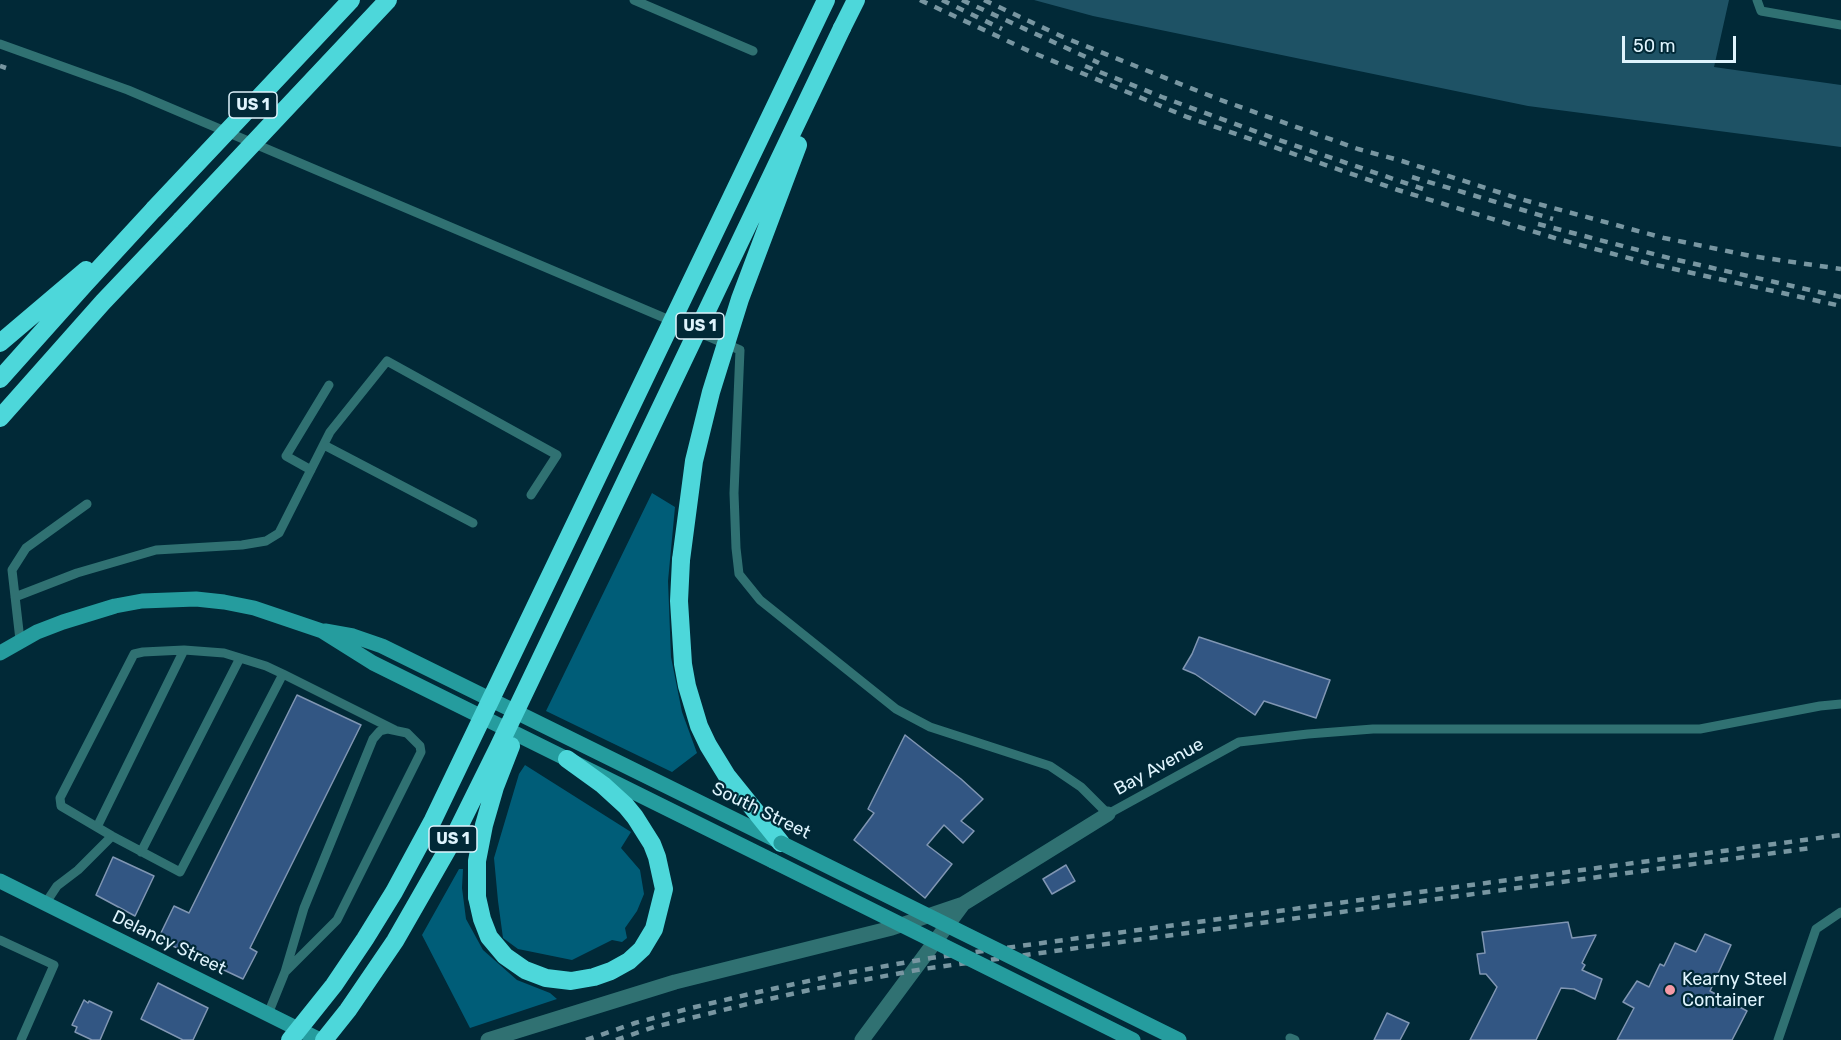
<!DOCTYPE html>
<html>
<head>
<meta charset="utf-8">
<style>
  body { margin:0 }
  #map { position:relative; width:1841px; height:1040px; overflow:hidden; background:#012937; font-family:Rubik,sans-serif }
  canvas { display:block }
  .scale { position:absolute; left:1622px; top:36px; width:114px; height:27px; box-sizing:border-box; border:3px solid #dff4fd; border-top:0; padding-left:8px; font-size:18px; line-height:21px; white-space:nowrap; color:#dff4fd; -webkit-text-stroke:4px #012937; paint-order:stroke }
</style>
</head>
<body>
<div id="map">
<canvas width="1841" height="1040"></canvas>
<div class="scale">50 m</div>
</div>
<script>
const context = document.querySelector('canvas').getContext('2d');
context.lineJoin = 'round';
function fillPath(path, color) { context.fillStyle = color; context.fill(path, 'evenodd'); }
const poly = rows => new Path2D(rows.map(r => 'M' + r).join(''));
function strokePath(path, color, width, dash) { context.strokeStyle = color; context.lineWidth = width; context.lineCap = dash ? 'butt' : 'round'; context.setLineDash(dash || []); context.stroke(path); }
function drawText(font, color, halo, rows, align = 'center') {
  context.font = font + ' Rubik,sans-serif'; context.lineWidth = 4.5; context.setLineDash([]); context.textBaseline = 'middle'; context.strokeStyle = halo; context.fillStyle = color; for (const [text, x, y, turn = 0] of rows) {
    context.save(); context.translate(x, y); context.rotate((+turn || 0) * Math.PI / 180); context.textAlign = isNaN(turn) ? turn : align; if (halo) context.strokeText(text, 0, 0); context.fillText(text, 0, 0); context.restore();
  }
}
fillPath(poly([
  [1034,0,1729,0,1714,67,1841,85,1841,147,1528,106,1093,16]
]), '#1e5265');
fillPath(poly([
  [652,493,675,507,668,581,671,657,682,712,697,753,672,772,546,711],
  [525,765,631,832,621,848,640,870,644,894,637,911,625,928,627,938,622,942,612,940,572,960,518,949,503,938,498,901,494,858,519,774],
  [459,869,463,869,462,888,466,919,483,950,517,980,550,993,557,999,470,1028,422,935]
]), '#005d78');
const building = poly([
  [1199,637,1330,680,1316,718,1264,701,1255,715,1195,674,1183,669,1192,654,1199,637],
  [297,695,361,725,250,948,257,952,243,979,158,939,174,906,189,913,297,695],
  [905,735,961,779,983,799,961,821,974,831,963,843,944,825,927,845,952,864,925,898,854,840,874,813,868,809,905,735],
  [113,857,154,876,135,916,96,895,113,857],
  [1066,865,1075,881,1052,894,1043,879,1066,865],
  [1568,922,1572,938,1596,935,1582,963,1585,965,1582,970,1602,979,1595,999,1574,989,1561,988,1536,1040,1470,1040,1497,987,1486,974,1480,974,1477,954,1485,953,1482,932,1568,922],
  [1705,934,1731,945,1710,991,1747,1011,1732,1040,1617,1040,1634,1008,1623,1002,1637,981,1649,987,1660,964,1664,966,1675,943,1696,952,1705,934],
  [158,983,208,1008,193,1040,183,1040,141,1019,158,983],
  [84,1000,88,1003,89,1001,112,1012,100,1040,92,1040,75,1032,77,1027,72,1025,84,1000],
  [1387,1013,1409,1023,1400,1040,1374,1040,1387,1013]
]);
fillPath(building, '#325683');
strokePath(building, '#8096b3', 1.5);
strokePath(poly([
  [634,0,753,51],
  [1757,0,1761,11,1841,25],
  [0,44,128,90,740,350,734,493,736,548,739,574,760,600,896,709,930,727,1050,766,1081,787,1108,814,1239,742,1308,734,1373,729,1700,729,1820,706,1841,704],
  [324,445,473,523],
  [311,470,286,456,329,385],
  [15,597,77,573,156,550,242,545,266,541,279,533,330,432,387,361,557,455,531,495],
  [20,640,12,570,26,548,87,504],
  [283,674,180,872,112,836,61,806,60,798,134,654,143,652,184,650,224,653,266,666,283,674,395,730],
  [97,827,184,650],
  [141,852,240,658],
  [45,904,57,886,78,870,112,836],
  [0,940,54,965,21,1040],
  [268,1014,285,972,304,908,373,739,380,731,388,729,407,733,420,746,421,752,337,920,285,972],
  [1290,1038,1295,1040],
  [1778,1040,1816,929,1841,912]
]), '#307172', 9);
strokePath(poly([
  [488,1040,675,982,892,928,963,904],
  [862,1040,963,904,1108,814]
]), '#307172', 15);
strokePath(poly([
  [325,631,353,636,382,646,778,841],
  [0,653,37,632,63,622,115,606,142,601,196,599,224,602,254,608,322,631,373,663,773,861],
  [0,881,320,1040]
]), '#259c9e', 15);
strokePath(poly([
  [842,28,856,0],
  [0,343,86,270],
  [0,379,84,285,154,209],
  [0,418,103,302,181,220],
  [681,560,679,601,683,664,687,686,699,726,708,745,727,776,781,843],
  [477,897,482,919,489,937,505,956,525,970,546,978,571,981,594,977,611,971,629,961,642,949,654,929,664,889,657,857,652,844,635,817,626,806,603,785,567,759]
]), '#4dd7da', 18);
strokePath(poly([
  [920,0,1029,51,1187,117,1398,190,1558,239,1647,263,1841,306],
  [942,0,1002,29],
  [962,0,1099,63],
  [984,0,1063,37,1218,99,1358,149,1402,161,1520,199,1664,238,1751,256,1841,269],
  [0,66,6,68],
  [1085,66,1162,97,1276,139,1423,189],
  [1412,177,1553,219],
  [1538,224,1673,259,1841,297],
  [586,1040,635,1023,691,1008,754,993,840,974,931,958,1841,835],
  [616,1040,654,1027,756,1002,814,989,923,969,1811,848]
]), '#7896a1', 4.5, [8, 8]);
strokePath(poly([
  [781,843,1179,1040],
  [773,861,1133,1040]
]), '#259c9e', 15);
strokePath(poly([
  [154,209,351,0],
  [181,220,388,0],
  [681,560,694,461,711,392,740,299,798,145],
  [477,897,477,861,484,825,495,787,511,746],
  [290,1040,334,985,365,939,394,892,433,820,826,0],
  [324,1040,348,1010,395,941,450,845,498,748,842,28]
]), '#4dd7da', 18);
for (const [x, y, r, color] of [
  [1670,990,6,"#f49aa6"]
]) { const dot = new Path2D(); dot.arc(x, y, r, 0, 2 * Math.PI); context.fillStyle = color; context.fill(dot); strokePath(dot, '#012937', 2); }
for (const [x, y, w] of [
  [253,105,48],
  [700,326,48],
  [453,839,48]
]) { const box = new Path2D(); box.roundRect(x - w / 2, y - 13, w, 26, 4.5); context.fillStyle = '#012937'; context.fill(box); strokePath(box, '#dff4fd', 1.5); }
drawText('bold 16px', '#dff4fd', null, [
  ["US 1",253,105],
  ["US 1",700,326],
  ["US 1",453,839]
]);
drawText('18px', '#dff4fd', '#012937', [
  ["Bay Avenue",1159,767,-29],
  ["South Street",761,811,26],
  ["Delancy Street",169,943,26]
]);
drawText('18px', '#dff4fd', '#012937', [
  ["Kearny Steel",1682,980],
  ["Container",1682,1001]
], 'left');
</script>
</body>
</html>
